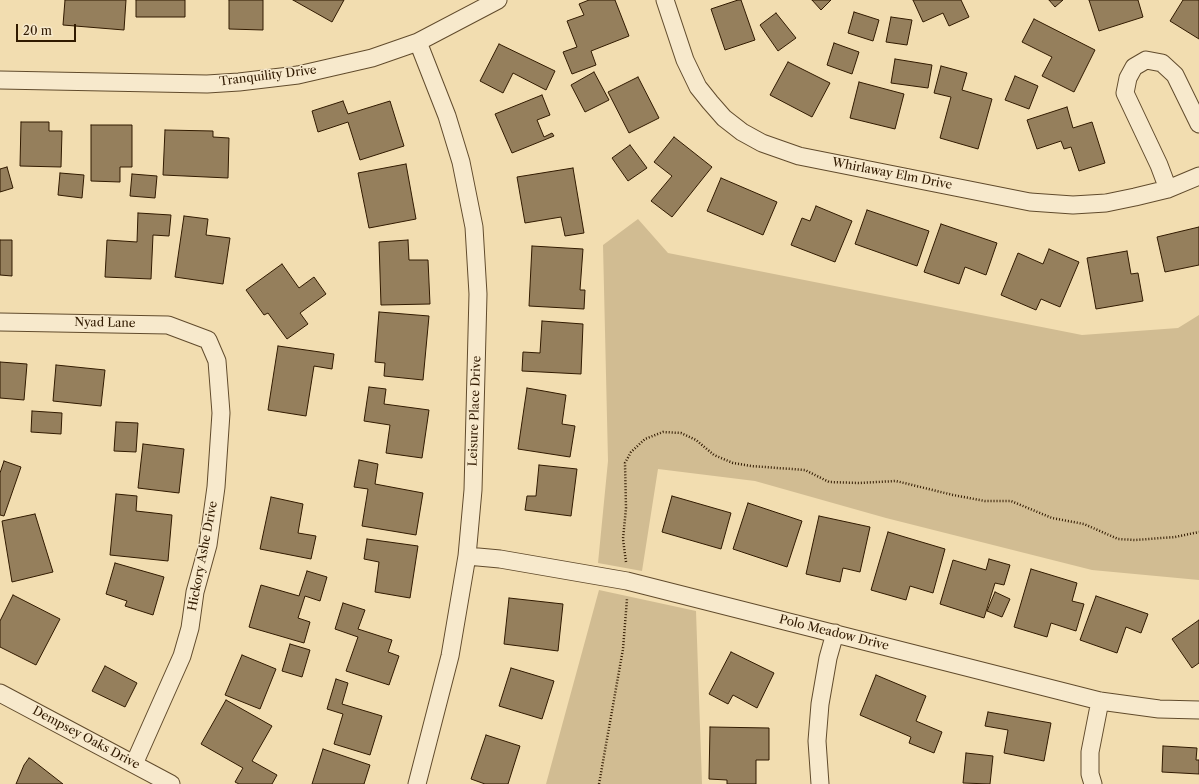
<!DOCTYPE html>
<html>
<head>
<meta charset="utf-8">
<style>
  body { margin:0 }
  #map { position:relative; width:1199px; height:784px; overflow:hidden; background:#f2ddb0; font-family:"Libre Caslon Text",serif }
  canvas { display:block }
  .scale { position:absolute; left:16px; top:24px; width:60px; height:18px; box-sizing:border-box; border:2px solid #311a00; border-top:0; padding-left:5px; font-size:12px; line-height:14px; white-space:nowrap; color:#311a00; -webkit-text-stroke:3px #f7e9cc; paint-order:stroke }
</style>
</head>
<body>
<div id="map">
<canvas width="1199" height="784"></canvas>
<div class="scale">20 m</div>
</div>
<script>
const context = document.querySelector('canvas').getContext('2d');
context.lineJoin = 'round';
function fillPath(path, color) { context.fillStyle = color; context.fill(path, 'evenodd'); }
const poly = rows => new Path2D(rows.map(r => 'M' + r).join(''));
function strokePath(path, color, width, dash) { context.strokeStyle = color; context.lineWidth = width; context.lineCap = dash ? 'butt' : 'round'; context.setLineDash(dash || []); context.stroke(path); }
function drawText(font, color, halo, rows, align = 'center') {
  context.font = font + ' "Libre Caslon Text",serif'; context.lineWidth = 3; context.setLineDash([]); context.textBaseline = 'middle'; context.strokeStyle = halo; context.fillStyle = color; for (const [text, x, y, turn = 0] of rows) {
    context.save(); context.translate(x, y); context.rotate((+turn || 0) * Math.PI / 180); context.textAlign = isNaN(turn) ? turn : align; if (halo) context.strokeText(text, 0, 0); context.fillText(text, 0, 0); context.restore();
  }
}
fillPath(poly([
  [638,219,668,253,1082,335,1178,328,1199,315,1199,580,1092,570,886,518,755,481,658,469,642,571,598,563,608,461,603,245],
  [599,590,696,611,702,784,546,784]
]), '#d1bc92');
const building = poly([
  [65,0,126,0,124,30,63,25,65,0],
  [136,0,185,0,185,17,136,17,136,0],
  [229,0,263,0,263,30,229,29,229,0],
  [293,0,344,0,332,22,293,0],
  [589,0,615,0,629,36,591,51,596,65,572,74,563,52,577,47,567,21,584,15,579,4,589,0],
  [738,0,741,0,755,40,725,50,711,9,738,0],
  [812,0,831,0,821,10,812,0],
  [913,0,961,0,969,17,949,26,943,13,923,22,913,0],
  [1049,0,1063,0,1055,7,1049,0],
  [1089,0,1138,0,1143,17,1099,31,1089,0],
  [1183,0,1199,0,1199,39,1170,21,1183,0],
  [854,12,879,20,873,41,848,33,854,12],
  [776,13,796,38,778,51,760,25,776,13],
  [891,17,912,20,907,45,886,42,891,17],
  [1034,19,1095,50,1074,92,1042,76,1052,57,1022,42,1034,19],
  [834,43,859,52,852,74,827,65,834,43],
  [499,44,555,71,546,90,513,73,503,93,480,81,499,44],
  [895,59,932,65,928,88,891,83,895,59],
  [788,62,830,83,812,117,770,95,788,62],
  [941,66,967,73,962,90,992,99,978,149,940,138,951,97,934,93,941,66],
  [594,72,609,100,585,112,571,85,594,72],
  [1015,76,1038,86,1029,109,1005,100,1015,76],
  [638,77,659,118,629,133,608,92,638,77],
  [859,82,904,94,895,129,850,118,859,82],
  [542,95,550,115,537,120,544,137,552,133,554,136,512,153,495,114,542,95],
  [343,101,348,114,390,101,404,146,360,160,348,122,318,132,312,111,343,101],
  [1067,107,1073,128,1092,122,1105,163,1079,171,1071,147,1064,149,1061,141,1037,149,1027,120,1067,107],
  [21,122,49,122,49,131,62,131,61,167,20,166,21,122],
  [91,125,132,125,132,167,120,167,120,182,91,181,91,125],
  [165,130,213,131,213,137,229,138,228,178,163,175,165,130],
  [674,137,712,167,672,217,651,201,672,176,654,162,674,137],
  [630,145,647,168,628,181,612,158,630,145],
  [406,164,416,219,369,228,358,173,406,164],
  [7,167,13,188,0,192,0,169,7,167],
  [573,168,584,233,565,236,561,217,525,223,517,177,573,168],
  [60,173,84,175,82,198,58,195,60,173],
  [132,174,157,176,155,198,130,196,132,174],
  [721,178,777,202,763,235,707,211,721,178],
  [816,206,852,221,835,262,791,245,802,218,810,221,816,206],
  [867,210,929,231,917,266,855,244,867,210],
  [138,213,171,215,169,236,153,235,151,279,105,277,107,240,137,242,138,213],
  [184,216,208,219,206,235,230,238,223,284,175,277,184,216],
  [941,224,997,243,986,275,965,267,959,284,924,272,941,224],
  [1199,227,1199,265,1165,272,1157,237,1199,227],
  [0,240,12,240,12,276,0,275,0,240],
  [408,240,409,260,428,260,430,304,381,305,379,242,408,240],
  [532,246,583,249,580,290,585,290,584,309,529,306,532,246],
  [1049,249,1079,262,1060,307,1041,299,1036,310,1001,295,1018,253,1043,264,1049,249],
  [1127,251,1131,274,1138,273,1143,301,1096,309,1087,258,1127,251],
  [282,264,299,288,314,277,326,294,300,313,308,324,287,339,268,313,264,315,246,290,282,264],
  [379,312,429,316,423,380,384,376,385,363,375,362,379,312],
  [542,321,583,324,581,374,522,371,523,352,540,353,542,321],
  [278,346,334,354,332,369,314,366,306,416,268,410,278,346],
  [0,362,27,364,24,400,0,398,0,362],
  [56,365,105,370,101,406,53,401,56,365],
  [369,387,386,389,384,404,429,410,422,458,386,453,390,425,364,421,369,387],
  [527,388,566,395,562,424,575,426,570,457,518,449,527,388],
  [32,411,62,413,61,434,31,432,32,411],
  [116,422,138,423,136,452,114,451,116,422],
  [143,444,184,449,179,493,138,488,143,444],
  [359,460,378,464,375,484,423,493,416,535,362,526,368,489,354,487,359,460],
  [4,461,21,467,4,516,0,515,0,473,4,461],
  [539,465,577,469,571,516,525,510,527,496,536,496,539,465],
  [116,494,137,496,136,511,172,515,168,561,110,555,116,494],
  [672,496,731,513,721,549,662,532,672,496],
  [271,497,303,504,298,533,316,536,311,559,260,549,271,497],
  [748,503,802,521,787,567,733,549,748,503],
  [35,514,53,572,12,582,2,521,35,514],
  [819,516,870,527,860,572,843,568,840,582,806,574,819,516],
  [888,532,945,549,933,593,910,586,906,600,871,590,888,532],
  [367,539,418,546,410,598,375,592,379,562,364,559,367,539],
  [989,559,1010,565,1004,585,995,583,984,618,940,604,953,560,986,570,989,559],
  [115,563,164,577,153,615,125,606,127,601,106,594,115,563],
  [1031,569,1077,583,1072,601,1084,604,1076,631,1051,623,1047,637,1014,627,1031,569],
  [307,571,327,577,320,601,305,596,298,618,310,622,304,643,249,627,261,585,299,596,307,571],
  [995,592,1010,599,1002,617,987,611,995,592],
  [13,595,60,619,36,665,0,647,0,621,13,595],
  [1096,596,1148,614,1141,633,1126,627,1117,653,1080,640,1096,596],
  [509,598,563,604,558,651,504,644,509,598],
  [343,603,365,610,358,629,392,640,388,652,399,656,389,685,346,671,358,637,335,629,343,603],
  [1199,620,1199,663,1192,668,1172,639,1199,620],
  [290,644,310,650,302,677,282,671,290,644],
  [731,652,774,673,757,708,733,695,728,704,709,694,731,652],
  [242,655,276,669,260,709,225,695,242,655],
  [105,666,137,683,125,707,92,691,105,666],
  [511,668,554,681,542,719,499,706,511,668],
  [876,675,926,696,916,721,942,732,934,753,909,743,911,737,860,715,876,675],
  [336,679,348,683,342,704,382,716,370,755,334,744,343,714,327,709,336,679],
  [226,700,272,726,252,761,277,775,272,784,239,784,235,782,243,768,201,744,226,700],
  [988,712,1051,723,1044,761,1004,753,1008,730,985,726,988,712],
  [710,727,769,728,769,760,756,760,756,784,727,784,727,780,709,779,710,727],
  [486,735,520,746,508,784,485,784,471,779,486,735],
  [1163,746,1197,748,1196,760,1199,760,1199,774,1162,772,1163,746],
  [323,749,370,765,364,784,312,784,323,749],
  [966,753,993,756,990,784,963,783,966,753],
  [29,758,31,759,63,784,16,784,24,765,29,758]
]);
fillPath(building, '#957f5c');
strokePath(building, '#311a00', 1);
const minor = poly([
  [665,0,685,60,698,87,710,102,724,118,742,132,762,143,799,156,1030,202,1073,205,1106,203,1135,197,1168,189,1199,176],
  [0,80,207,84,239,82,298,75,372,58,418,42,498,0],
  [1168,189,1159,165,1125,93,1128,78,1134,67,1146,60,1162,63,1175,75,1199,124],
  [0,322,168,325,208,340,217,361,221,413,216,487,208,545,195,592,190,628,182,656,134,764],
  [467,556,500,559,627,581,1100,701,1159,709,1199,710],
  [0,693,171,784],
  [417,784,450,656,467,556,473,490,478,294,474,227,461,162,447,116,418,42],
  [820,784,817,741,820,704,828,658,835,633],
  [1093,784,1090,774,1090,752,1100,701]
]);
strokePath(minor, '#614b2c', 19);
strokePath(poly([
  [626,562,623,539,626,508,625,463,631,452,645,439,663,432,681,433,696,440,714,455,733,463,751,466,805,470,829,482,859,483,896,481,953,495,985,501,1011,501,1052,518,1084,524,1118,539,1135,540,1175,537,1199,532],
  [599,784,623,649,627,599]
]), '#311a00', 2.5, [1, 2]);
strokePath(minor, '#f7e9cc', 17);
drawText('12px', '#311a00', '#f7e9cc', [
  ["Tranquility Drive",268,76,-7],
  ["Whirlaway Elm Drive",892,174,11],
  ["Nyad Lane",105,323,1],
  ["Leisure Place Drive",475,411,-88],
  ["Hickory Ashe Drive",203,556,-79],
  ["Polo Meadow Drive",834,633,14],
  ["Dempsey Oaks Drive",86,738,28]
]);
</script>
</body>
</html>
